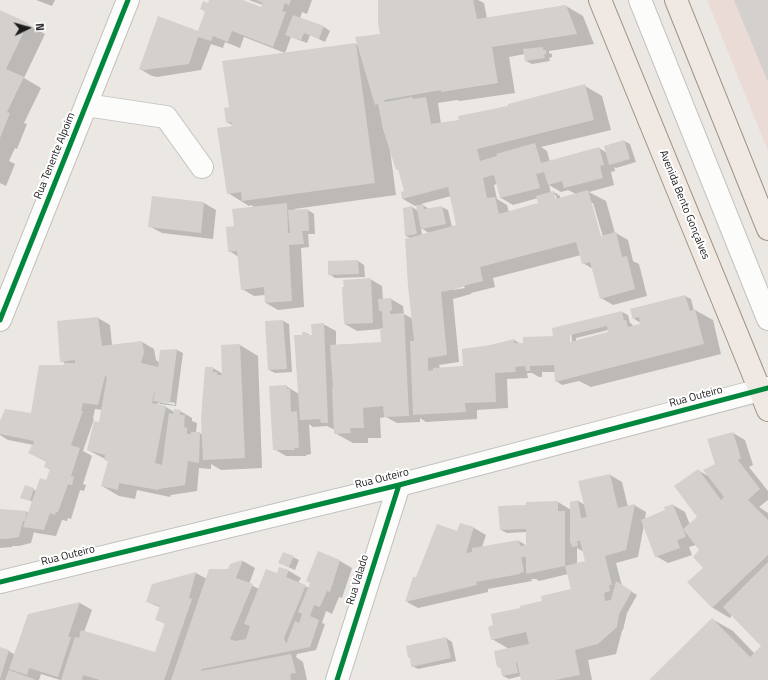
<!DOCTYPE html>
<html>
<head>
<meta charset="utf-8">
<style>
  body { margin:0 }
  #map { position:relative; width:768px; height:680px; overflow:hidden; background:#ebe8e4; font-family:"Titillium Web",sans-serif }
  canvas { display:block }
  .north { position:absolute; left:8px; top:8px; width:40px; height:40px; -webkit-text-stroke:3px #fff; paint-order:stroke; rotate:85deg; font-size:11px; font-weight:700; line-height:16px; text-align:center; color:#1c1c1c }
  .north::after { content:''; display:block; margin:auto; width:14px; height:18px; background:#1c1c1c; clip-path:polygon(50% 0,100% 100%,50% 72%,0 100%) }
</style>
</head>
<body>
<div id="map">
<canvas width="768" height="680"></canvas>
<div class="north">N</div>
</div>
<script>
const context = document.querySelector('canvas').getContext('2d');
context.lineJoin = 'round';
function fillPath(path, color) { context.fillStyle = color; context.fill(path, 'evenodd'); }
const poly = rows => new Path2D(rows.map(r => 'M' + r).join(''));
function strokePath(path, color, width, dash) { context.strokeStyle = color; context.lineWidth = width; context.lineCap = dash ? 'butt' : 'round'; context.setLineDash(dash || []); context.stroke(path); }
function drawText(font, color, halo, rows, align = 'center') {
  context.font = font + ' "Titillium Web",sans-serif'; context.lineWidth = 4; context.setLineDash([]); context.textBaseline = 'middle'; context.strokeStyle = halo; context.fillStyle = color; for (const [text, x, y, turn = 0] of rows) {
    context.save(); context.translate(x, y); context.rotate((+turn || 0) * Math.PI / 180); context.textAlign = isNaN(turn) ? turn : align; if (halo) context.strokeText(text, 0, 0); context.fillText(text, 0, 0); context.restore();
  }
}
fillPath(poly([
  [707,0,768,0,768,151]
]), '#eadbd7');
fillPath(poly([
  [36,0,55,0,52,6],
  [210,0,240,0,262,8,263,5,249,0,312,0,307,14,302,12,300,19,324,27,330,31,325,42,310,35,307,43,291,37,285,53,244,37,240,48,225,42,223,48,211,44,201,70,157,77,152,76,140,69,198,32,206,12,201,9,209,4],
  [379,0,478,0,484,3,487,18,566,6,583,16,594,44,549,51,549,53,552,54,552,57,549,58,550,61,532,64,526,61,525,54,509,57,515,93,460,101,457,100,438,103,441,124,460,121,459,117,509,106,509,105,585,86,602,96,611,130,541,147,547,151,550,162,599,148,607,153,605,147,624,141,630,144,636,162,616,168,614,167,615,171,611,172,614,185,589,192,606,201,615,233,616,233,628,240,633,261,639,264,647,296,613,305,601,298,593,269,583,263,581,255,493,278,495,287,471,293,471,294,453,299,459,362,439,365,440,368,464,367,463,350,490,346,514,340,521,344,524,344,524,338,554,337,553,329,622,312,628,315,630,323,632,324,633,327,643,324,641,323,641,321,639,322,633,318,631,309,685,296,691,299,694,311,695,310,713,320,721,354,591,387,579,381,562,385,556,381,556,372,542,372,542,377,539,377,532,373,527,373,528,378,507,379,508,408,477,410,477,419,426,422,420,418,420,422,397,423,386,417,380,418,381,438,368,438,368,443,353,443,335,433,335,430,327,426,313,427,309,424,311,454,306,455,306,456,286,456,274,449,270,387,286,386,299,394,295,336,303,336,303,333,306,333,311,336,313,336,313,325,323,324,336,331,336,345,382,343,381,329,357,331,345,324,343,288,345,288,344,281,370,279,382,286,383,300,391,299,403,306,404,314,413,319,409,285,406,239,410,238,406,236,404,209,412,207,418,211,417,205,415,206,403,199,402,193,405,192,399,170,397,169,391,150,390,150,396,195,294,209,298,211,308,210,314,214,315,234,308,234,309,247,301,248,304,307,278,310,266,303,265,295,254,296,242,289,239,257,229,251,227,227,236,227,234,210,256,208,251,205,249,206,228,193,218,129,233,127,232,125,227,122,225,109,230,108,224,62,356,44,359,46,357,38,381,34,379,23],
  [497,184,501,198,513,205,538,198,540,204,509,212,507,205,497,199,494,185],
  [549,185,561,192,568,190,576,194,560,199,560,196,554,192,551,193],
  [554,195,556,195,557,203,556,204],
  [451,196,457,226,452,227,448,210,442,207,429,209,421,204],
  [591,203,593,203,604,240,602,241],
  [421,228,429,233,422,235],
  [464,286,465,288,453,290,453,289],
  [569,330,571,330,572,342,570,342],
  [608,330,610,332,576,341,576,338],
  [361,377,361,386,356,386,356,378],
  [0,11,27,24,45,34,24,78,41,88,24,123,27,124,17,149,15,148,9,161,15,164,6,186,0,183],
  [153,197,204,203,216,210,213,239,162,233,149,226],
  [358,261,364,265,365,277,335,278,329,274],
  [98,318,110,325,112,345,142,342,154,349,156,360,159,362,177,350,183,353,176,406,160,404,158,402,157,406,166,407,174,412,180,411,192,418,192,421,197,423,196,433,200,433,203,435,202,419,213,368,223,374,222,346,240,345,258,356,262,468,221,470,211,464,211,469,199,468,197,491,171,495,170,497,137,490,135,499,119,496,102,486,109,461,88,450,100,423,102,410,95,409,93,418,94,419,83,451,92,456,83,484,86,485,84,491,80,490,71,519,68,518,67,521,62,520,56,536,36,533,34,532,31,543,19,546,12,546,12,547,0,548,0,510,27,512,29,513,33,502,26,498,25,486,37,491,47,481,51,470,45,467,47,462,29,453,34,448,34,445,8,440,0,435,0,424,32,414,65,366,65,363,61,361],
  [159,400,175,403,175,405,159,402],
  [283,321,289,324,292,372,275,373,269,370],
  [733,433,745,440,753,465,749,467,768,491,768,500,759,507,768,513,768,680,650,680,712,619,733,631,755,654,763,646,732,615,730,618,713,608,689,582,704,568,700,550,696,545,689,547,692,555,668,563,656,556,644,525,638,557,616,563,622,586,637,595,627,613,623,630,622,631,616,654,588,660,592,680,522,680,521,676,509,679,503,676,501,668,498,667,509,649,492,639,520,609,543,602,572,590,568,574,539,581,536,579,531,579,532,581,488,589,488,592,418,608,407,602,417,578,458,532,460,524,474,528,486,535,482,547,519,541,527,546,527,532,507,533,501,530,527,506,527,503,558,502,571,510,578,501,585,505,610,475,622,482,628,507,634,505,646,512,645,519,667,511,673,505,685,512,690,525,698,518,698,470,711,478,716,464],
  [577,548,584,552,586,561,577,564],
  [318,553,340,561,352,568,342,598,339,597,332,614,326,611,322,623,325,624,316,650,297,654,296,657,303,662,307,680,60,680,41,674,39,680,0,680,0,648,9,651,15,655,28,615,80,603,92,610,84,632,156,653,166,624,157,620,160,607,154,605,148,602,182,577,196,573,207,579,229,570,231,565,243,561,255,568,249,584,259,589,277,574,279,568,289,571,301,578,298,583,309,588],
  [293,557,299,560,295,570,279,563],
  [446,638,452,642,456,661,418,669,412,666,411,659,409,657]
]), '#0003');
fillPath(poly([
  [209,0,243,0,261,7,263,3,256,0,291,0,289,5,285,3,282,11,286,12,273,47,232,31,228,42,213,36,211,41,198,37,189,64,144,70,139,69,158,16,198,31,205,11,200,9,203,1,208,3],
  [378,0,473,0,477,19,566,5,577,34,492,47,498,83,441,92,441,90,384,100,385,102,412,97,413,99,426,97,431,124,459,120,458,116,508,106,508,104,585,84,594,120,477,149,480,161,497,156,496,154,535,143,541,163,599,147,604,165,600,166,603,178,564,188,562,181,548,185,544,172,536,174,540,188,500,198,494,175,483,178,487,198,495,197,499,214,538,203,536,196,554,191,555,199,588,190,601,236,616,232,622,257,627,256,635,289,600,299,590,262,582,264,576,242,480,267,483,281,459,287,460,288,441,292,447,355,428,358,428,371,433,370,433,368,463,366,462,349,490,345,514,339,514,343,523,343,523,337,553,336,552,328,622,311,624,320,626,320,628,327,640,324,639,317,633,319,630,309,685,295,690,311,695,309,704,344,555,382,554,365,530,366,530,371,526,371,525,366,515,367,516,372,495,373,496,402,465,403,466,412,413,415,410,341,414,341,408,286,405,239,456,225,448,187,402,199,401,192,404,191,398,169,396,170,383,129,378,104,375,105,355,37,380,34,378,23],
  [607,326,608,332,570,342,570,335],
  [734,0,768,0,768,82],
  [0,10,28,23,6,69,24,77,7,112,10,113,0,138],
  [293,15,324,26,319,39,304,33,301,40,285,35],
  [356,43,375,183,242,201,241,192,227,194,217,128,232,126,231,122,226,123,224,108,229,107,222,61],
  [543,47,543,50,546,50,546,54,544,54,545,58,525,61,523,49],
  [624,140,630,159,609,165,604,146],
  [152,196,204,202,201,233,148,227],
  [287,203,288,233,290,233,288,210,308,209,309,231,302,231,304,244,289,245,292,301,265,303,264,287,241,290,237,251,228,252,226,227,234,226,232,209],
  [423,204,424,209,442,206,446,224,421,229,416,206],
  [412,206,417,234,405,236,403,208],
  [358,260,359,274,328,275,328,261],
  [371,278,373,323,344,324,342,287,344,287,343,280],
  [391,298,392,310,390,311,390,314,404,313,409,416,384,417,383,406,363,408,364,428,350,428,351,433,334,434,332,388,333,388,330,345,381,342,380,328,383,328,382,311,379,311,378,299],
  [98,317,102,346,142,341,144,352,141,363,158,367,160,350,177,349,170,403,153,401,155,393,154,393,152,403,166,406,155,463,162,465,169,413,173,414,174,409,181,410,180,415,185,415,184,427,187,428,187,434,191,434,191,432,200,432,199,463,188,461,185,485,159,489,158,490,119,483,118,490,101,486,108,461,104,460,105,455,87,450,94,421,99,422,107,377,105,376,98,405,83,403,81,411,83,411,71,445,80,448,71,476,74,477,72,485,68,484,58,512,56,512,55,515,50,513,44,530,23,527,40,478,46,480,50,469,44,467,46,461,28,453,32,445,33,446,34,443,33,443,34,441,0,434,0,421,5,409,31,413,39,365,64,365,64,363,75,363,75,360,60,362,57,321],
  [283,320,287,369,268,370,265,321],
  [324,323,328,423,321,423,320,419,300,420,294,335,302,335,302,332,306,332,307,335,312,335,311,324],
  [240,344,245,458,203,460,201,419,205,367,213,367,212,372,217,372,217,375,222,375,221,345],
  [287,385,287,389,290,389,291,412,297,411,299,448,294,448,295,450,273,450,269,386],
  [733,432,741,458,738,460,760,489,748,500,768,520,768,555,712,608,687,582,703,568,693,557,699,550,683,529,697,517,674,486,698,469,721,500,724,497,703,470,715,464,707,439],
  [610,474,618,508,635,504,626,550,605,556,612,585,609,585,610,591,604,593,605,601,611,600,616,581,632,591,619,614,617,627,598,644,575,650,580,675,555,680,521,680,517,662,516,663,518,673,502,676,500,667,497,667,494,651,529,644,526,632,491,640,488,627,493,625,491,614,520,608,520,606,542,601,541,596,571,589,565,566,585,561,580,541,577,541,578,546,572,547,571,543,570,543,570,502,578,500,581,518,587,517,578,481],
  [25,485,34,488,30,501,20,498],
  [558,501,558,511,565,511,565,566,526,574,526,557,521,557,524,572,520,573,520,574,476,582,477,585,405,602,413,577,416,577,437,524,457,531,460,523,474,527,466,553,472,552,472,548,519,540,520,546,526,545,526,529,500,530,498,506,526,505,526,502],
  [673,504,686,537,677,540,680,548,655,557,641,520,665,510,664,507],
  [0,509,27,511,25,521,23,521,19,537,6,539,0,539],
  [318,551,340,560,330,592,327,591,320,607,314,605,310,616,319,620,310,647,202,669,201,671,291,654,296,673,290,674,291,680,171,680,209,569,228,569,230,564,243,560,236,578,253,584,230,639,235,641,246,639,250,626,244,624,266,569,277,573,279,567,289,570,286,577,306,585,284,638,286,643,287,642,295,621,299,623,302,614,298,612,310,583,306,581],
  [283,552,294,556,289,567,278,563],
  [768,562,768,680,649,680,712,618,750,657,761,646,723,607],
  [196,572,189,598,192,599,164,680,100,680,83,675,82,680,61,680,75,637,79,638,81,630,155,652,165,623,155,620,160,606,146,602,152,584],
  [80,602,68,637,71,637,58,677,29,668,27,675,9,669,28,614],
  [446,637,451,658,411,667,410,657,408,658,406,646],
  [0,647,9,650,0,679],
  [9,670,36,680,5,680]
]), '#d3d0cd');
const minor = poly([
  [640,0,768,319],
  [86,105,166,117,202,167],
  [0,320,128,0],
  [0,582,399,485,768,388],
  [337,680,399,485]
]);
const major = poly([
  [600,0,768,410],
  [676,0,768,229]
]);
strokePath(minor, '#c3c2c0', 24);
strokePath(major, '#a19281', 24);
strokePath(minor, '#fcfcfb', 22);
strokePath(major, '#f0e9e3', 22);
strokePath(poly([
  [0,320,128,0],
  [0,582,399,485,768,388],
  [337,680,399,485]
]), '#00873e', 5);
drawText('11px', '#1c1c1c', '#fff', [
  ["Rua Tenente Alpoim",55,156,-68],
  ["Avenida Bento Gonçalves",684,205,68],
  ["Rua Outeiro",696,397,-15],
  ["Rua Outeiro",382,479,-14],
  ["Rua Outeiro",68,556,-14],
  ["Rua Valado",358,580,-73]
]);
</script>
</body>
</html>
